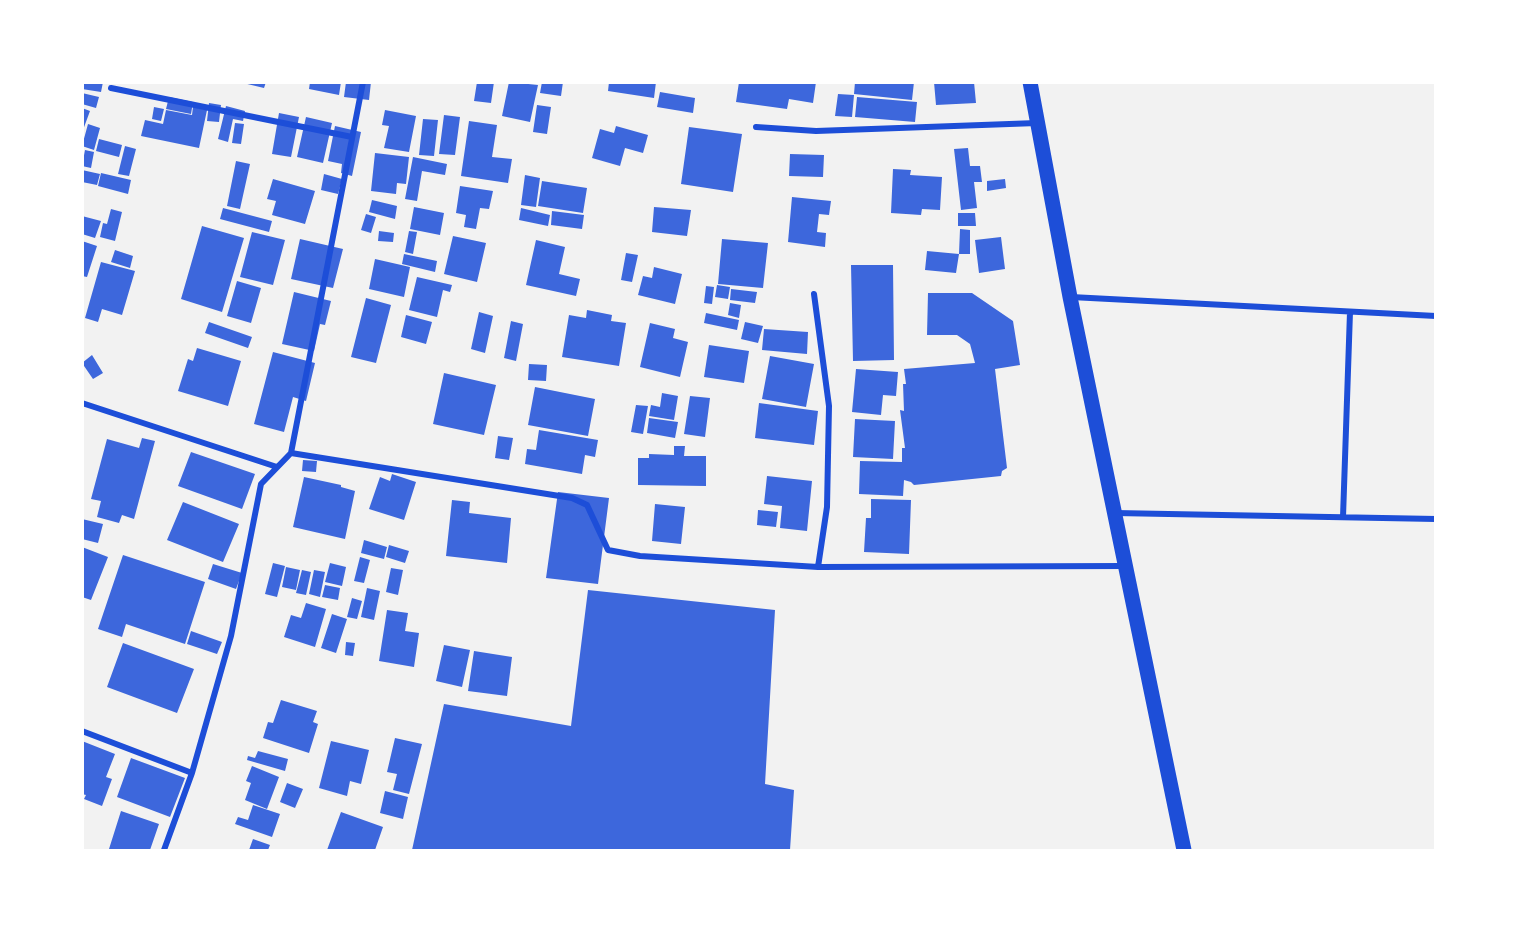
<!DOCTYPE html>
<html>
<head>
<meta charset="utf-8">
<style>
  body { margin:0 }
  #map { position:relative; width:1518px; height:933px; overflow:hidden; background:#f2f2f2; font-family:"Work Sans",sans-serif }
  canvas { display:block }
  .frame { position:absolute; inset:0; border:84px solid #fff; pointer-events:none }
</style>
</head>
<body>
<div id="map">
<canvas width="1518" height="933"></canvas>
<div class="frame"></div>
</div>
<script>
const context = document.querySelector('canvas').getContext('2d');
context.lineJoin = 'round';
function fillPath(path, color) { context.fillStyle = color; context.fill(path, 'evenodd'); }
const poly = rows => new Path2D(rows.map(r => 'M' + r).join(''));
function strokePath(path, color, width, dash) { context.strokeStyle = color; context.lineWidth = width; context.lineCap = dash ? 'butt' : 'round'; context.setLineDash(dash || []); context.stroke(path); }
fillPath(poly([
  [82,82,103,82,101,92,82,89],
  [239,82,266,82,264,88],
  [310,82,341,82,339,95,309,89],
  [346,82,371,82,369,100,344,97],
  [477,82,494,82,491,103,474,101],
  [509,82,538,85,530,122,502,116],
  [542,82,563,82,561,96,540,93],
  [609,82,656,82,654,98,608,91],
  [739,82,816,82,813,103,789,99,787,109,736,102],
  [855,82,914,82,912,100,854,94],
  [934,82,974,82,976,103,936,105],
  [660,92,695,98,693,113,657,107],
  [82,93,99,97,96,108,82,104],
  [838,94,854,95,852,117,835,116],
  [169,97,193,102,191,114,166,109],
  [857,97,917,102,915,122,855,117],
  [209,103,221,105,219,122,207,121],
  [537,105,551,107,547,134,533,132],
  [226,106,245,111,243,121,233,119,228,142,218,139],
  [154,107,164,109,161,121,152,119],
  [193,107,207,110,199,148,141,136,145,120,163,124,166,110,192,115],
  [82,108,90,111,83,130,82,130],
  [385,110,416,116,409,152,384,148,389,126,382,125],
  [279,113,299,117,291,157,272,154],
  [444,115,460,117,455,155,439,154],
  [306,117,332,123,323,163,297,157],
  [423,119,438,120,434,156,419,155],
  [469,121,497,125,492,157,512,159,508,183,461,176],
  [235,123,244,124,241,144,232,143],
  [88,124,100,128,94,150,82,146],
  [335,126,361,132,352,176,341,173,342,164,328,161],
  [616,126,648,135,643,153,625,148,620,166,592,158,600,129,614,133],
  [689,127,742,134,733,192,681,184],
  [99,139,122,145,119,157,96,151],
  [125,146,136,149,129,176,118,174],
  [968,148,970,166,980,166,982,182,974,182,977,208,961,210,954,149],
  [85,150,94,152,91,168,82,166],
  [375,153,409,157,406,184,397,183,396,194,371,191],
  [790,154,824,155,823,177,789,176],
  [413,157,447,164,445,175,422,171,417,201,405,199],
  [236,161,250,164,240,209,227,206],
  [893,169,911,170,910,175,942,177,940,210,922,209,921,215,891,213],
  [82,170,100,174,97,185,82,182],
  [101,173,131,180,128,194,98,186],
  [324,174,342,179,338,194,321,190],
  [525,175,540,178,536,207,521,205],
  [273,179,315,191,305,224,272,215,276,201,267,199],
  [1005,179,1006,188,987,191,987,181],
  [542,181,587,188,583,213,538,206],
  [460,186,493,191,489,209,480,208,476,229,464,227,466,215,456,213],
  [792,197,831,201,829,215,819,214,817,232,826,233,825,247,788,242],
  [372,200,397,206,395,219,369,212],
  [414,207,444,213,440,235,410,229],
  [654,207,691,210,687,236,652,232],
  [223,208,272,221,269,232,220,219],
  [521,208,550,215,548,226,519,220],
  [111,209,122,212,115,241,100,237,103,223,107,224],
  [552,211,584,215,582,229,551,225],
  [958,213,975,213,976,226,958,226],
  [366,214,376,217,371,233,361,230],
  [82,216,101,221,95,238,82,234],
  [202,226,244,238,222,312,181,299],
  [960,229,970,230,970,254,959,254],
  [379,231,394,233,393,242,378,241],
  [409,231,417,232,413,254,405,252],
  [252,232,285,240,273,285,240,277],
  [453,236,486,243,477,282,444,274],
  [1001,237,1005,269,979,273,975,240],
  [300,239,343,249,333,288,291,279],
  [722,239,768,243,763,288,718,284],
  [536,240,565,247,559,274,580,279,576,296,526,285],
  [82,241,97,246,87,277,82,276],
  [115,250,133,256,130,268,111,262],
  [927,251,959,254,956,273,925,270],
  [626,253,638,255,632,282,621,280],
  [404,254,437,261,435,272,402,264],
  [375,259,410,267,404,297,369,289],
  [101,262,135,271,122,315,102,309,98,322,85,318],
  [851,265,893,265,894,360,853,361],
  [654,267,682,274,675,304,638,295,643,276,652,278],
  [417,277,452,285,450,292,443,290,437,317,409,310],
  [237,281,261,288,251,323,227,316],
  [717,285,730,287,728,299,715,297],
  [706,286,714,287,712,304,704,303],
  [731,289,757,292,755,303,730,300],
  [294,292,331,301,325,325,320,324,314,351,282,344],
  [928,293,972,293,1013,321,1020,365,995,369,1007,468,1002,471,1001,476,914,485,911,482,904,480,903,496,859,494,860,461,902,462,902,448,905,448,900,410,904,411,903,384,906,384,904,369,975,363,970,344,957,335,927,335],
  [366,298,391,305,376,363,351,357],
  [730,303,741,305,739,318,728,315],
  [587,310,612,315,611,321,626,323,619,366,562,357,569,315,586,318],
  [479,312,493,316,485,353,471,349],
  [706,313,739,320,737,330,704,323],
  [406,315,432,322,426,344,401,337],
  [511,321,523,324,516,361,504,358],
  [209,322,252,337,248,348,205,333],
  [745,322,763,326,758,343,741,339],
  [650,323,675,329,673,338,688,342,680,377,640,367],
  [764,329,808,332,807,354,762,350],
  [709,345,749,351,744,383,704,377],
  [197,348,241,361,228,406,178,391,188,359,193,361],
  [273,352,315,363,306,401,293,397,284,432,254,424],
  [92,355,103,373,93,379,82,363],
  [770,356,814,364,806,407,762,399],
  [529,364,547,365,546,381,528,380],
  [856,369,898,372,896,396,883,395,881,415,852,412],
  [444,373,496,385,484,435,433,424],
  [535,387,595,399,588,436,528,425],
  [662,393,678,396,674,420,649,416,651,405,660,407],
  [690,396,710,398,705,437,684,434],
  [759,403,818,411,814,445,755,438],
  [636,405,648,406,643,434,631,432],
  [649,418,678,422,675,438,647,433],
  [855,419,895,421,893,459,853,457],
  [539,430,598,440,595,457,585,455,582,474,525,464,527,449,536,450],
  [498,436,513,438,509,460,495,458],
  [142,438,155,441,134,519,122,515,119,523,97,517,101,501,91,499,107,439,139,448],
  [674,446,685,446,684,456,706,456,706,486,638,485,638,458,649,458,649,454,674,455],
  [191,452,255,474,242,509,178,486],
  [303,460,317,461,316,472,302,471],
  [392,474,416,482,404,520,369,509,380,477,390,481],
  [767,476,812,481,807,531,780,528,782,506,764,504],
  [304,477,341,485,341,487,355,491,345,539,293,527],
  [558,492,609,498,598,584,546,578],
  [871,499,911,500,909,554,864,552,866,518,871,518],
  [452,500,470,502,469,513,511,518,507,563,446,556],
  [183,502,239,524,223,562,167,540],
  [655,504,685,507,681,544,652,541],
  [758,510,778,512,776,527,757,525],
  [82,519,103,524,98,543,82,539],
  [364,540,387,547,384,559,361,553],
  [389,545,409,551,405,563,386,557],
  [82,547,108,557,91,600,82,597],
  [123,555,205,582,185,644,126,624,122,637,98,629],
  [360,557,370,560,364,583,354,581],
  [273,563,285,566,277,597,265,594],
  [330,563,346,567,342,586,325,582],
  [213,564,242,573,236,589,208,579],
  [286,567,300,570,296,590,282,587],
  [391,568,403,570,398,595,386,592],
  [302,570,311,572,306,595,296,593],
  [314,570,325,572,320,597,309,594],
  [325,585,340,588,338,600,322,597],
  [367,588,380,591,374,620,361,617],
  [588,590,775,610,765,784,794,790,790,850,412,850,444,704,571,726],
  [352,598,362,601,357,619,347,617],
  [306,603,326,609,315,647,284,637,291,615,301,618],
  [387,610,408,613,405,631,419,633,414,667,379,661],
  [332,614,347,619,336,653,321,648],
  [191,631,222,642,217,654,187,644],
  [346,642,355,643,353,656,345,655],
  [123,643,194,669,177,713,107,687],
  [444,645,470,650,462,687,436,681],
  [474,651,512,657,507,696,468,691],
  [281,700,317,711,313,722,318,724,309,753,263,738,268,722,273,723],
  [395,738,422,744,409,794,393,790,397,774,387,772],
  [82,741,115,754,106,777,112,779,102,806,84,799,86,795,82,794],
  [331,741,369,750,361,784,350,781,347,796,319,788],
  [258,751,288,759,285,771,247,760,248,756,255,758],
  [131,758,185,778,170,817,117,797],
  [252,766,279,777,267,809,245,800,251,783,246,781],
  [287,783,303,789,295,808,280,802],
  [385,791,408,797,403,819,380,813],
  [253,805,280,814,272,837,235,824,238,817,248,820],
  [121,811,159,824,150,850,114,850,109,849],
  [341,812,383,827,375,850,327,850],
  [253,839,270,845,268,850,249,850]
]), '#3d67dc');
strokePath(poly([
  [111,88,352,137],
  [756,127,816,131,1037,123],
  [814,294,829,406,827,507,818,567],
  [1071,297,1436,316],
  [82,403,277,467],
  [291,453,572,498,587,505,608,550,640,556,818,567,1125,566],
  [1115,513,1436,519],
  [1343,517,1350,312],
  [82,731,192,773],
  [164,850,192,773,231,636,261,484,291,453,363,82]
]), '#1d4ed8', 6);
strokePath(poly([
  [1030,82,1070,297,1184,850]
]), '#1d4ed8', 15);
</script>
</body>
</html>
